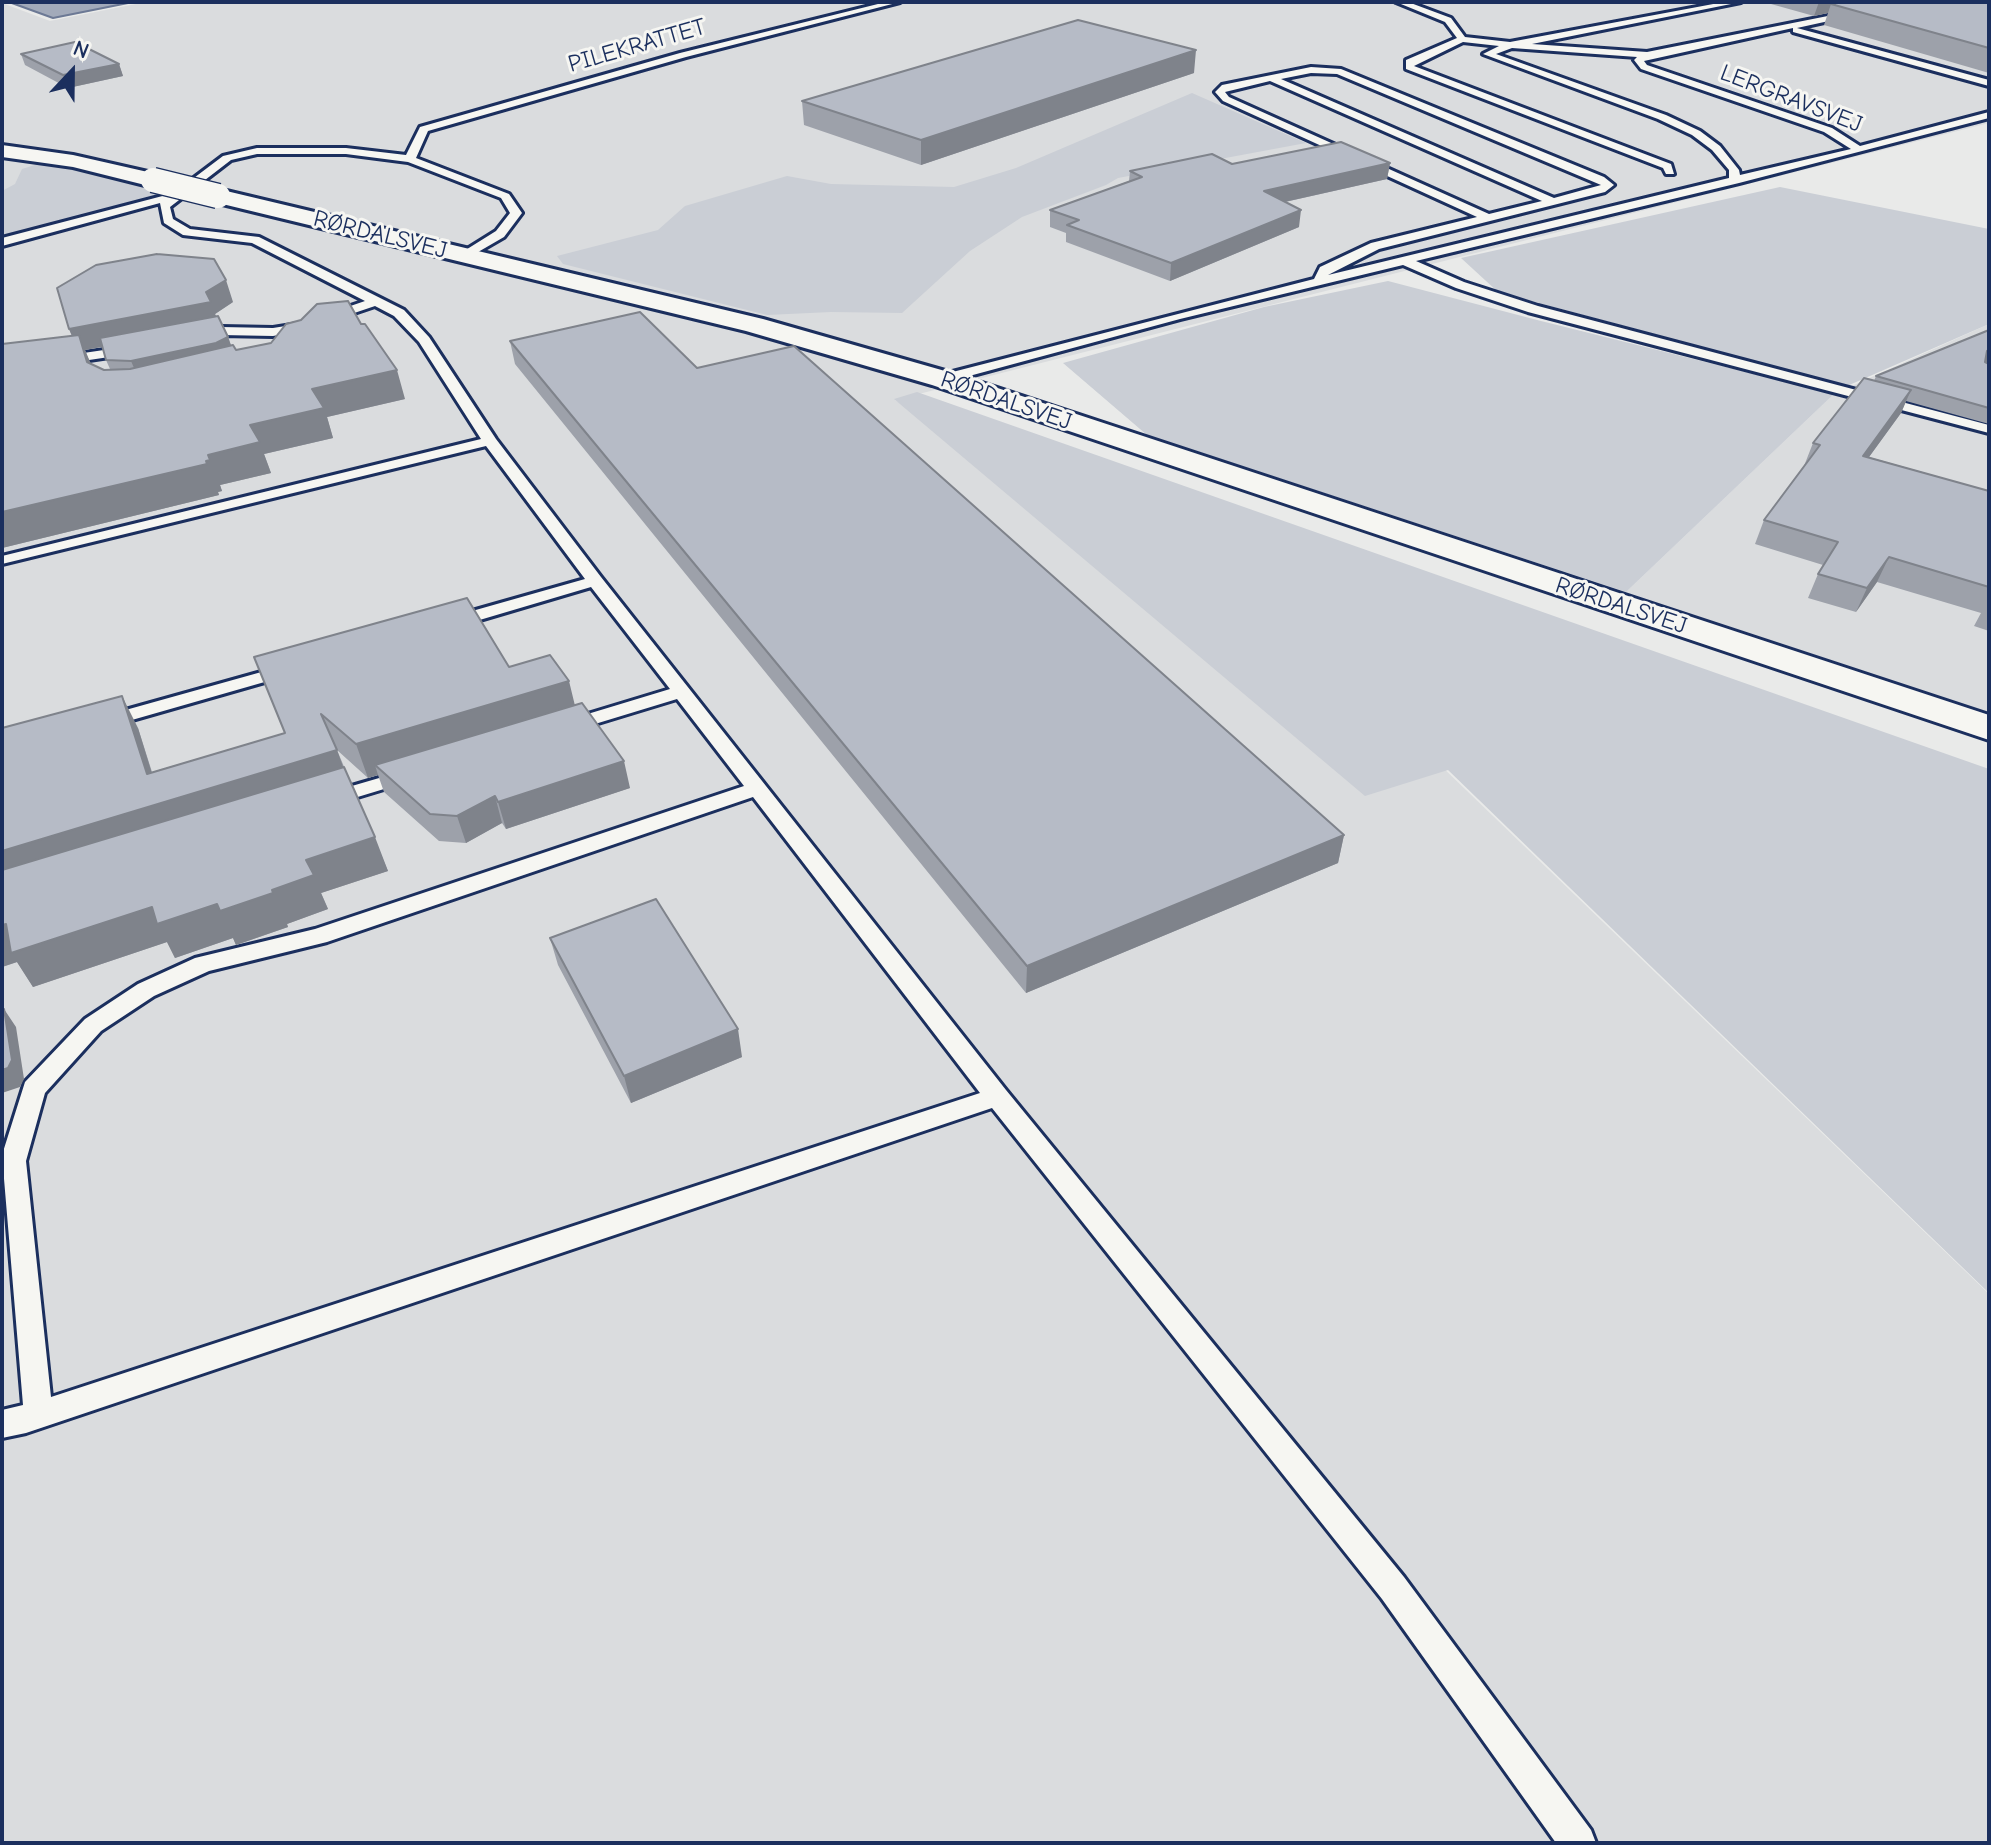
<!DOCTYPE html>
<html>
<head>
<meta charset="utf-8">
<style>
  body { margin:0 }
  #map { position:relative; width:1991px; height:1845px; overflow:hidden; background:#e9eae9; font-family:"Comic Neue",sans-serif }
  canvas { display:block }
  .frame { position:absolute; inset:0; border:4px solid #1b2f5e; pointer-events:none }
  .north { position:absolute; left:32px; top:32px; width:80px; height:80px; -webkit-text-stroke:6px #f6f6f2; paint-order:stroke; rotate:22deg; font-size:22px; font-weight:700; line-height:32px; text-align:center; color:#1b2f5e }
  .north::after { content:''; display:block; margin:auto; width:28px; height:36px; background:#1b2f5e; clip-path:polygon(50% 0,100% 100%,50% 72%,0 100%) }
</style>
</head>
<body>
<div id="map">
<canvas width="1991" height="1845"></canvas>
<div class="frame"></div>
<div class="north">N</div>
</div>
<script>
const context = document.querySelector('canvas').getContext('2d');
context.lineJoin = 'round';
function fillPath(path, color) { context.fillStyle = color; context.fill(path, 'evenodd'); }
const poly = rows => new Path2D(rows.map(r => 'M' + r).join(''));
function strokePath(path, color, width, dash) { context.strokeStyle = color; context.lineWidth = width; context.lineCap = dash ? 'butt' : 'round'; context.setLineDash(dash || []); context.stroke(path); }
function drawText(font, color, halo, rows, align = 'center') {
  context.font = font + ' "Comic Neue",sans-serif'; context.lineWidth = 6; context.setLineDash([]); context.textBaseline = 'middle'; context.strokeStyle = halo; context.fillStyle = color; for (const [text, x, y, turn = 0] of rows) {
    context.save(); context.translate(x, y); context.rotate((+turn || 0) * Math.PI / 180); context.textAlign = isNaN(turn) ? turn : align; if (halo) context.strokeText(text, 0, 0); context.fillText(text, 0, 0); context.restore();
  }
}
fillPath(poly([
  [146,2,1989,2,1989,123,895,400,1438,763,1989,1294,1989,1843,2,1843,2,3,50,21],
  [1989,324,1989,713,1626,592,1834,394]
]), '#dadcde');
fillPath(poly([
  [1192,93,1306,143,1118,178,1106,185,1022,217,970,251,902,313,831,312,767,315,563,264,557,256,658,230,685,206,787,176,831,184,954,187,1016,168],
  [38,164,51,164,165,191,127,207,2,238,2,191,15,184,22,169],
  [1780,187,1989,229,1989,324,1847,386,1498,292,1461,258],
  [1388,281,1541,321,1834,394,1626,592,1147,435,1063,363,1264,307],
  [917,392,1989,769,1989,1293,1448,770,1365,796,894,399]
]), '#caced5');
const water = poly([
  [9,2,133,2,53,18,9,2]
]);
fillPath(water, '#a2aaba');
strokePath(water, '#6c7995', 2);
const lane = poly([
  [886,2,900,2,686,57,428,131,416,158,509,194,522,213,504,237,466,259,456,256,496,231,510,213,501,198,408,162,346,154,257,154,231,160,170,207,173,219,190,229,259,237,404,310,429,337,496,439,601,577,1006,1090,1404,1577,1591,1830,1596,1843,1556,1843,1382,1599,992,1108,26,1433,2,1438,2,1410,23,1405,2,1155,25,1082,85,1019,138,984,195,958,315,929,744,786,677,699,572,731,558,731,555,727,558,723,670,689,591,587,456,627,444,627,441,623,444,619,585,579,486,446,2,564,2,556,481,439,419,342,394,316,375,306,301,331,273,336,221,335,191,339,191,333,221,327,273,328,298,324,365,301,252,243,183,235,164,223,160,203,2,246,2,238,174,193,223,156,257,148,346,148,406,155,420,127,680,53,886,2],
  [753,797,980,1093,51,1397,26,1161,45,1093,101,1031,154,996,209,971,327,942,753,797],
  [1396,2,1408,2,1451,18,1465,37,1510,42,1724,2,1741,2,1532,44,1647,52,1898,2,1915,2,1797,28,1989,80,1989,86,1793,32,1793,28,1644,61,1647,65,1832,128,1860,146,1989,112,1989,118,1739,183,1416,261,1464,282,1538,306,1989,425,1989,433,1528,312,1456,288,1403,265,1180,319,947,382,937,382,937,376,1314,279,1320,267,1371,243,1477,217,1223,101,1215,92,1222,85,1311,67,1341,69,1604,177,1614,185,1605,192,1379,249,1328,275,1729,178,1729,170,1712,150,1692,135,1658,119,1483,54,1499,46,1463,42,1414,66,1671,164,1674,174,1666,174,1663,168,1406,69,1406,60,1457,38,1445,22,1396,2],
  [1512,48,1637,57,1634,60,1641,69,1824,132,1851,149,1740,175,1739,170,1720,146,1700,131,1666,115,1496,54,1512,48],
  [1311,73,1337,74,1601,185,1554,198,1281,79,1311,73],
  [1270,81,1542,201,1489,214,1229,97,1225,92,1270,81],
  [131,346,136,347,136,353,2,373,2,365,131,346],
  [290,664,299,669,296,673,104,728,94,722,97,718,290,664],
  [410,769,420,775,417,779,328,806,318,800,321,795,410,769]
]);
const secondary = poly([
  [2,145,73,155,161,175,164,180,153,187,73,167,2,157,2,145],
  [218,189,763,319,952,373,1989,715,1989,740,932,385,746,331,210,201,207,196,210,191,218,189]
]);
strokePath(lane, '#1b2f5e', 6);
strokePath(secondary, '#1b2f5e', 6);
fillPath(lane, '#f6f6f2');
fillPath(secondary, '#f6f6f2');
const secondaryBridge = poly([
  [153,180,218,196]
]);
strokePath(secondaryBridge, '#1b2f5e', 27, []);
strokePath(secondaryBridge, '#f6f6f2', 24);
fillPath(poly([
  [1772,2,1989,2,1989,73,1824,25,1828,13,1814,16,1771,4],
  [21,54,119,64,123,76,68,88,25,65],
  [1194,73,921,165,804,125,802,101],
  [1390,163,1387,179,1285,202,1299,227,1170,281,1066,242,1066,233,1050,227,1050,210,1129,181,1130,171,1232,164],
  [233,302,215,314,228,337,231,345,236,350,405,399,327,417,333,438,264,454,271,473,220,485,222,491,218,492,219,495,2,548,2,344,72,336,69,329],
  [103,347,106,360,110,369,104,370,90,363,85,350],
  [1989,330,1989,361,1987,362,1989,364,1989,424,1906,401,1901,413,1869,457,1989,491,1989,631,1974,626,1981,613,1877,582,1856,612,1808,598,1818,574,1823,565,1755,544,1764,520,1804,466,1813,443,1874,381,1876,376],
  [510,341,697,368,1344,835,1338,863,1026,993,515,364],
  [254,657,509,667,575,705,630,788,506,829,502,823,466,843,439,841,384,792,378,775,368,778,337,750,388,871,321,893,328,909,287,924,288,927,236,945,233,938,175,958,167,942,33,987,17,962,2,967,138,728,152,772,285,733],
  [550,938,742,1057,631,1103,558,965]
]), '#9da1aa');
fillPath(poly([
  [1819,2,1883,2,1831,4,1828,13,1814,16],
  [1196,50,1194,73,921,165,921,140],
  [119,64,123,76,68,88,63,75],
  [1390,163,1387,179,1262,207,1264,191],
  [1301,210,1299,227,1170,281,1171,263],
  [226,280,233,302,215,314,219,324,85,350,91,364,87,362,79,352,69,329,206,292],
  [228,337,236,360,141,384,131,361],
  [1989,350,1989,361,1981,365,1987,351],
  [397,370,405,399,327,417,333,438,264,454,271,473,220,485,222,491,218,492,219,495,2,548,2,512,206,461,208,455,250,425,312,389],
  [1911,390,1901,413,1853,479,1863,456],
  [1889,557,1877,582,1856,612,1867,588],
  [569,681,577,714,375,765,378,775,368,778,356,744],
  [122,696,138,728,161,803,337,750,349,783,2,891,2,851,147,774],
  [624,761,630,788,506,829,498,802],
  [495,796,502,823,466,843,457,816],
  [1344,835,1338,863,1026,993,1027,966],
  [375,837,388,871,321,893,328,909,287,924,288,927,236,945,233,938,175,958,167,942,33,987,17,962,2,967,2,925,6,924,152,907,217,904,272,890,306,860],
  [4,1009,16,1027,24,1079,20,1087,2,1093],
  [738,1029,742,1057,631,1103,624,1076]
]), '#7f838b');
const building = poly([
  [1842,2,1989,2,1989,48,1831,4,1842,2],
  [1078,20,1196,50,921,140,802,101,1078,20],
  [75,42,119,64,63,75,21,54,75,42],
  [1341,142,1390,163,1264,191,1301,210,1171,263,1067,225,1079,220,1050,210,1142,177,1130,171,1212,154,1232,164,1341,142],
  [157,254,214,259,226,280,206,292,211,302,69,329,57,288,96,265,157,254],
  [348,301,361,324,365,324,397,370,312,389,324,408,250,425,260,442,208,455,210,460,206,461,207,464,2,512,2,344,79,335,87,362,104,370,130,369,233,345,236,350,271,343,286,324,301,320,317,304,348,301],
  [640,312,697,368,794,346,1344,835,1027,966,510,341,640,312],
  [218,316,228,337,216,343,131,361,106,360,100,338,218,316],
  [1989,330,1989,350,1987,351,1985,362,1989,364,1989,408,1876,376,1989,330],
  [1864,378,1911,390,1863,456,1989,491,1989,587,1889,557,1867,588,1818,574,1838,542,1764,520,1820,445,1813,443,1864,378],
  [467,598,509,667,550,655,569,681,356,744,321,714,337,750,2,851,2,728,122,696,147,774,285,733,254,657,467,598],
  [582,703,624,761,498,802,495,796,457,816,430,814,375,765,582,703],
  [344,767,375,837,306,860,314,875,272,890,273,893,220,911,217,904,157,924,152,907,11,953,6,924,2,925,2,870,344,767],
  [656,899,738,1029,624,1076,550,938,656,899],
  [2,1009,4,1009,12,1060,8,1068,2,1070,2,1009]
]);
fillPath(building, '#b6bbc6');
strokePath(building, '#7f838b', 2);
drawText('24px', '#1b2f5e', '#f6f6f2', [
  ["PILEKRATTET",637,46,-16],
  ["LERGRAVSVEJ",1791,99,21],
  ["RØRDALSVEJ",380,235,14],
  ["RØRDALSVEJ",1006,401,19],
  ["RØRDALSVEJ",1621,606,18]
]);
</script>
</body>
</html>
